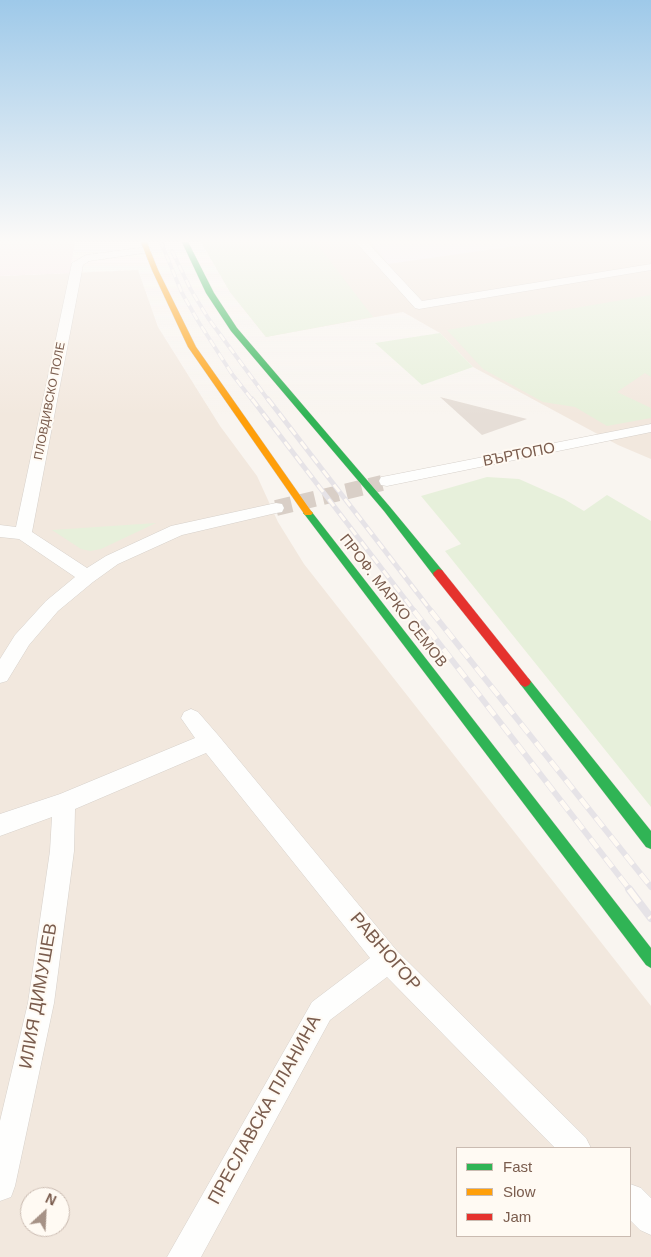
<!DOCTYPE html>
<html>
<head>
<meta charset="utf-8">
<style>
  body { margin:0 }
  #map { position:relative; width:651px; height:1257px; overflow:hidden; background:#f9f5f0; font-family:Helvetica,sans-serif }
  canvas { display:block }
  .legend { position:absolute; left:456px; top:1147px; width:175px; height:90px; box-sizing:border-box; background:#fffaf3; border:1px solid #cabbb1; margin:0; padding:6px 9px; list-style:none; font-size:15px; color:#7a5c4d }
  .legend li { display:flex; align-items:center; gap:10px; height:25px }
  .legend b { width:25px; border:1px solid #cabbb1 }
  .north { position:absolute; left:20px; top:1187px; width:50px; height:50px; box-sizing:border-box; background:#fffaf3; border:1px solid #cabbb1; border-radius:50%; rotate:25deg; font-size:14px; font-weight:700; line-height:20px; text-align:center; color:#7a5c4d }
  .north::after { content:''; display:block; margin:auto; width:18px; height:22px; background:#a69286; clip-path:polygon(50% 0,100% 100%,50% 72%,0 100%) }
</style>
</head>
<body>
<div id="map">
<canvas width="651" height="1257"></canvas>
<ul class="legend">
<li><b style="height:6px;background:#30b455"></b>Fast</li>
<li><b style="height:6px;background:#ff9f0a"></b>Slow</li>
<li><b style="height:6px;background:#e5322d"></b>Jam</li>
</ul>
<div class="north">N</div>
</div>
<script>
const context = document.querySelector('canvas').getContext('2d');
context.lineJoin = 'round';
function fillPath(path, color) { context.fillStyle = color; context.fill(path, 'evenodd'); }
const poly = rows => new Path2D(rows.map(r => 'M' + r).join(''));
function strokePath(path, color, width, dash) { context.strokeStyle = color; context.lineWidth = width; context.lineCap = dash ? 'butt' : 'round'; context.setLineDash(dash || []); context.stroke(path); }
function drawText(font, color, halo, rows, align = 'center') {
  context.font = font + ' Helvetica,sans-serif'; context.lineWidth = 4; context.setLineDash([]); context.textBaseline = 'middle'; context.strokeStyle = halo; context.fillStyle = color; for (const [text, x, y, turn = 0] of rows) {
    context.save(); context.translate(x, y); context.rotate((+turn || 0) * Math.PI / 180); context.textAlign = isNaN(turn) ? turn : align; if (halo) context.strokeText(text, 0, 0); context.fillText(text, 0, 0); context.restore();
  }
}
fillPath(poly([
  [200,240,651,240,651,459,618,445,473,367,440,333,403,312,266,337,230,292],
  [138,270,158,327,220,426,257,476,278,522,304,564,651,1006,651,1257,0,1257,0,276],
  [457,1148,630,1148,630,1236,457,1236],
  [30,1197,60,1197,60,1227,30,1227]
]), '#f2e8de');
fillPath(poly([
  [369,240,558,240,388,264]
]), '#f6eef6');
fillPath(poly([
  [0,240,75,240,70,273,0,276]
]), '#fae9e9');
fillPath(poly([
  [200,240,314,240,373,317,266,337,230,292],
  [651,295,651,377,645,373,617,392,651,408,651,418,607,426,575,407,543,402,483,369,447,330],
  [440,333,473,367,422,385,375,343],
  [487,477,519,479,564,499,584,511,607,495,651,521,651,807,445,551,461,544,421,496],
  [156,523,101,549,90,551,81,549,52,530]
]), '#e7f0db');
fillPath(poly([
  [440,397,527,419,482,435]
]), '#e6ded7');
strokePath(poly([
  [276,508,382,483]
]), '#d9cfc7', 16, [16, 8]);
const street = poly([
  [354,240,365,240,422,301,651,264,651,270,419,309,415,308,354,240],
  [147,247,151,248,152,250,151,252,89,261,83,265,32,532,87,568,106,556,171,526,276,503,282,504,284,508,282,512,276,513,182,535,118,564,93,582,58,611,29,645,7,681,0,683,0,659,15,635,46,601,75,577,19,539,0,537,0,525,16,527,72,263,86,255,147,247],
  [651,424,651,432,387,486,381,485,379,481,381,477,387,476,651,424],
  [191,709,198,712,218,735,397,951,586,1138,591,1148,555,1148,387,977,330,1020,201,1257,167,1257,312,1002,370,958,206,753,75,809,74,851,54,1003,15,1186,11,1197,0,1201,0,1121,28,1003,50,851,52,817,0,836,0,814,60,794,195,738,181,718,184,712,191,709],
  [630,1184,641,1188,651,1198,651,1235,640,1230,630,1220,630,1184]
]);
const fast = poly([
  [181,240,187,240,214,293,237,328,390,507,442,570,443,573,442,576,434,576,384,511,231,331,206,293,181,240],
  [308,510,311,511,651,948,651,968,646,965,305,515,303,513,305,511,308,510],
  [525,677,529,679,651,831,651,849,646,847,521,685,519,682,521,679,525,677]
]);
const slow = poly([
  [140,240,146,240,158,270,196,347,311,511,313,513,311,515,305,515,188,347,152,270,140,240]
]);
const jam = poly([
  [438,569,442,570,529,679,531,682,529,685,525,687,521,685,434,576,433,573,438,569]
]);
strokePath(street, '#d7d1cb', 1);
strokePath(fast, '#d9d2cb', 1);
strokePath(slow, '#d9d2cb', 1);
strokePath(jam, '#d9d2cb', 1);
fillPath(street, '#fefefd');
fillPath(fast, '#30b455');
fillPath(slow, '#ff9f0a');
fillPath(jam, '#e5322d');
const railFar3 = poly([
  [160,240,182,293,198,321,232,374,253,401],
  [172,251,191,290,208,318,269,401]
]);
const railFar2 = poly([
  [252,399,415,612],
  [268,399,432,612]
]);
const railFar1 = poly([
  [414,611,630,890],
  [431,611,651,887]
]);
const rail = poly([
  [629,889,651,918]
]);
strokePath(railFar3, '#e6e3e7', 4);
strokePath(railFar2, '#e6e3e7', 5);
strokePath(railFar1, '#e6e3e7', 6);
strokePath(rail, '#e6e3e7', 8);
strokePath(railFar3, '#fffaf3', 2.5, [8]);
strokePath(railFar2, '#fffaf3', 3, [9]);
strokePath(railFar1, '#fffaf3', 4.5, [12]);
strokePath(rail, '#fffaf3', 5.5, [17]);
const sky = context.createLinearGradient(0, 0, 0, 416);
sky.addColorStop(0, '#9ec9e9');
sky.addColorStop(0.58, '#fcfaf8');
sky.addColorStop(1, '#fcfaf800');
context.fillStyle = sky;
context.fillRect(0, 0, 651, 416);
drawText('12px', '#7a5c4d', '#fffaf3', [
  ["ПЛОВДИВСКО ПОЛЕ",50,401,-79]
]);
drawText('15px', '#7a5c4d', '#fffaf3', [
  ["ВЪРТОПО",519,455,-11],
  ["ПРОФ. МАРКО СЕМОВ",393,601,52]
]);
drawText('18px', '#7a5c4d', '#fffaf3', [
  ["РАВНОГОР",385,952,49],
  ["ИЛИЯ ДИМУШЕВ",39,996,-80],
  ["ПРЕСЛАВСКА ПЛАНИНА",265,1110,-61]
]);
</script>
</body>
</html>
